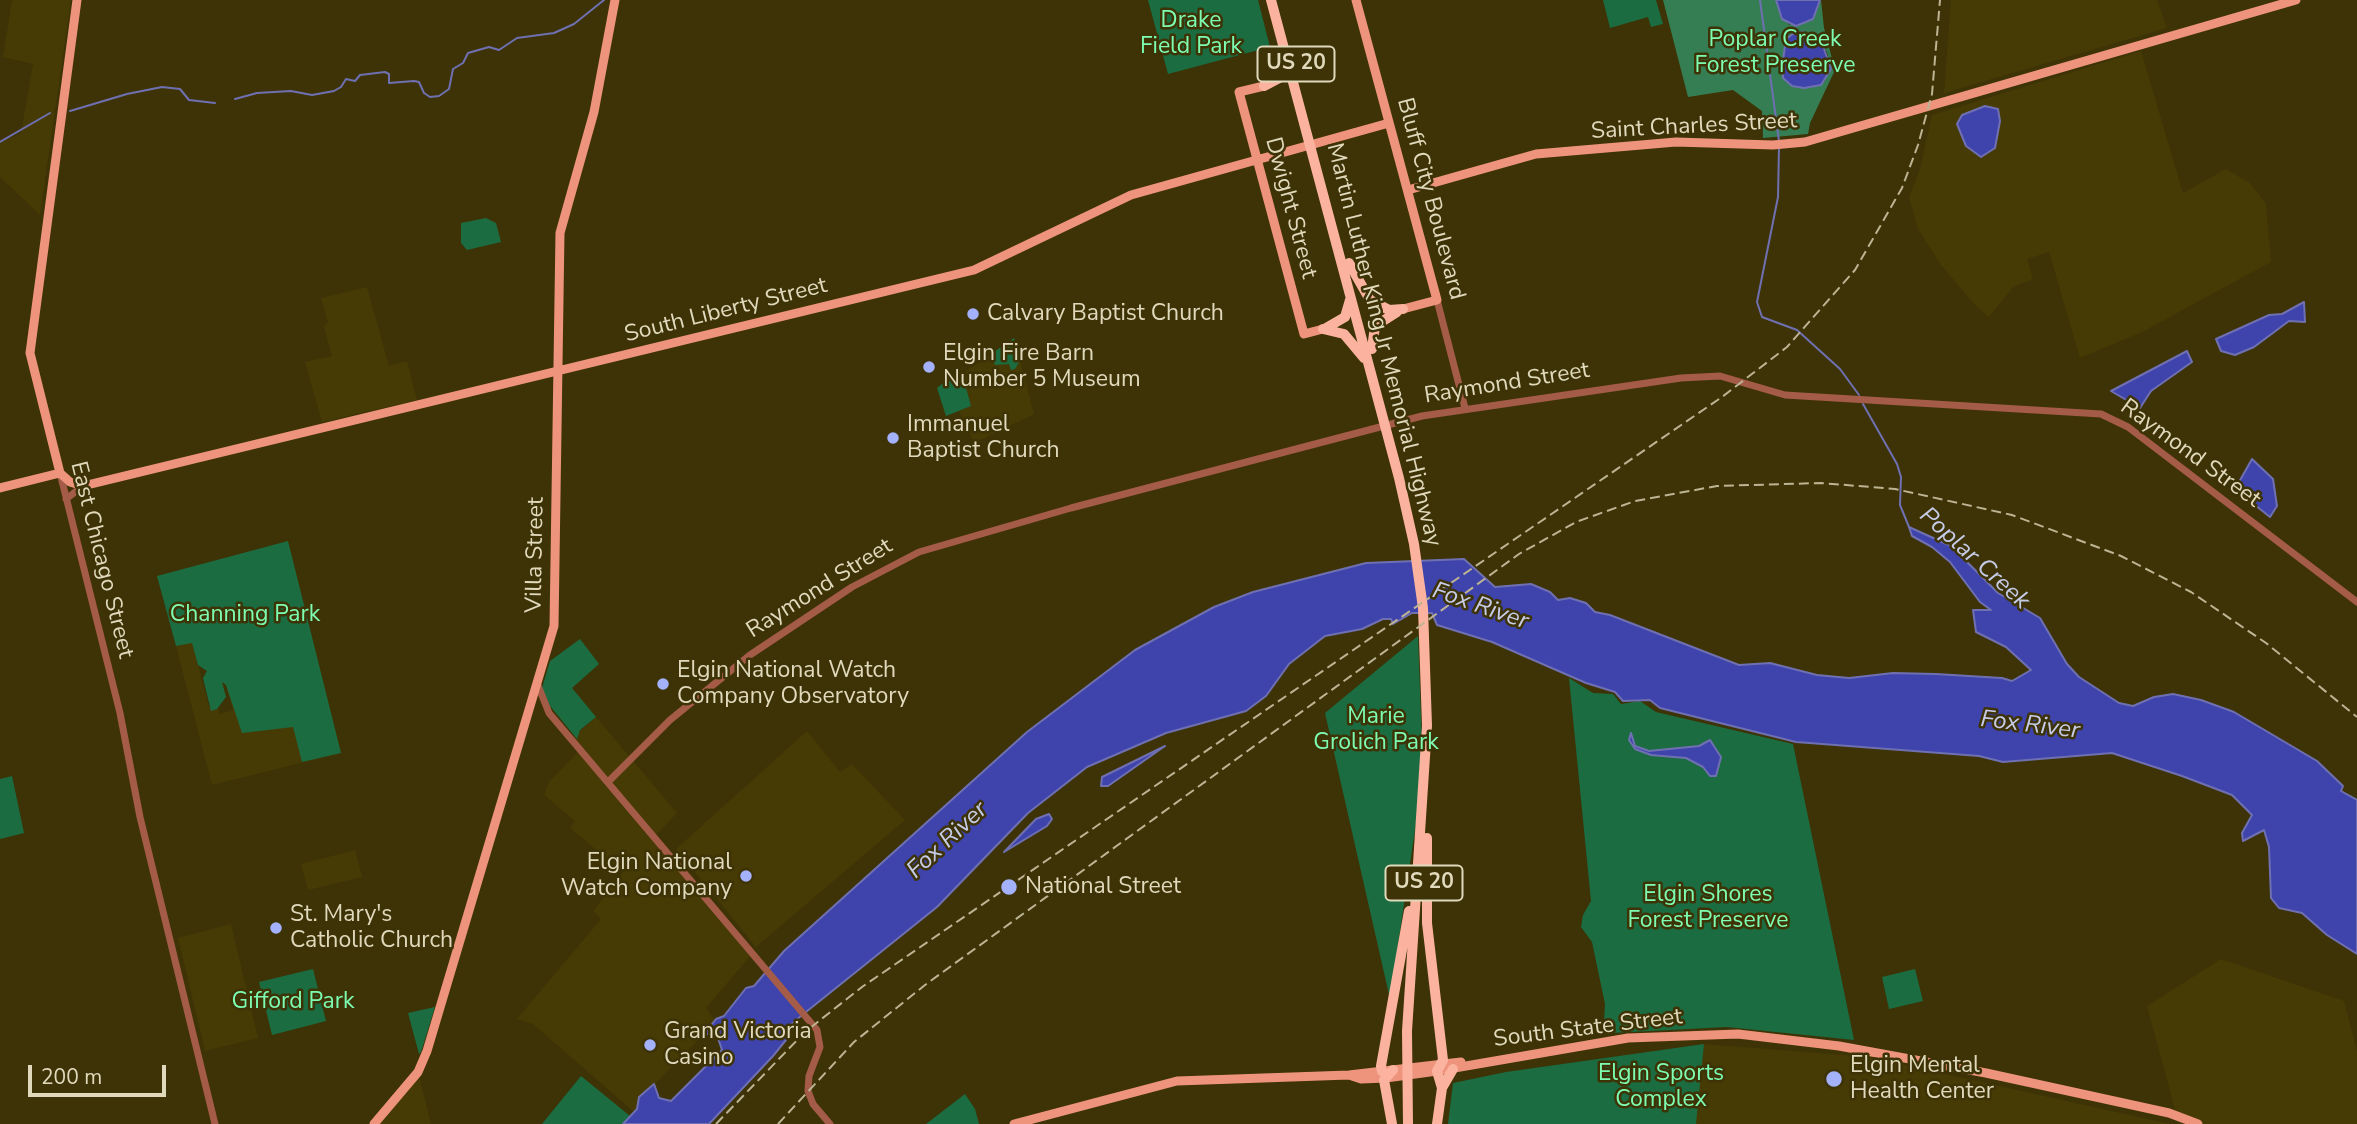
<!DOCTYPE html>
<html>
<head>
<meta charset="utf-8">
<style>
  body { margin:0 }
  #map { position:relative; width:2357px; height:1124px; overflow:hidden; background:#3d3306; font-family:"Nunito Sans",sans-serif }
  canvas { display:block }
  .scale { position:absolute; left:28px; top:1065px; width:138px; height:32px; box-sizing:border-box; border:4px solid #e0d9bc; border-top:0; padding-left:9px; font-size:21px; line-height:24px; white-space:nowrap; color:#e0d9bc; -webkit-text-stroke:5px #3d3306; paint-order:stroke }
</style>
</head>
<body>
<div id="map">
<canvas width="2357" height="1124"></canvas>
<div class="scale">200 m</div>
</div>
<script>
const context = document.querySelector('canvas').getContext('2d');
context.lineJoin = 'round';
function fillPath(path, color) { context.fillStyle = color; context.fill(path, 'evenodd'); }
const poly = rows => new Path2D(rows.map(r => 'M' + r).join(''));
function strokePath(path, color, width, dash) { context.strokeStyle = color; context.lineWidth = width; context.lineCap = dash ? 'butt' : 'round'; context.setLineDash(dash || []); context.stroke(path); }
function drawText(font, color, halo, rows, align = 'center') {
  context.font = font + ' "Nunito Sans",sans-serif'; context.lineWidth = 5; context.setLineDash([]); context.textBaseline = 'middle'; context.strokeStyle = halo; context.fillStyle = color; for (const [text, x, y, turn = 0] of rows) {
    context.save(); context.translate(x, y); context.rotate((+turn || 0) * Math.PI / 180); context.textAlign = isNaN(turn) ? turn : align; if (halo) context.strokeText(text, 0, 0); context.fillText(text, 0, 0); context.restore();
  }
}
fillPath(poly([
  [12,0,71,0,40,215,0,177,0,143,21,133,33,64,3,57],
  [1951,0,2157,0,2167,28,1944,93],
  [2141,51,2183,193,2226,169,2250,183,2266,204,2271,262,2142,332,2080,358,2049,252,2027,259,2033,279,2013,287,1989,317,1974,304,1941,265,1918,229,1909,197,1920,169,1932,115],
  [367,287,389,366,407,361,417,400,322,422,305,362,332,356,324,327,328,322,321,298],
  [1014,338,1034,414,974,443,959,411,971,406,962,374],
  [288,541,341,753,212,785,176,646,192,642,209,707,217,706,220,714,233,710,226,685,253,551],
  [596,717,677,813,655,836,753,953,706,1008,716,1022,643,1096,634,1112,533,1024,517,1019,601,919,593,911,623,872,570,828,575,821,544,795,549,782,580,750,571,739],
  [807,731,840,772,852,764,905,820,756,947,676,849],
  [355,850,362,877,308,890,301,864],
  [231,924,258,1038,205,1051,178,938],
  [2221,959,2344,1001,2357,1051,2357,1124,2200,1124,2176,1113,2147,1006],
  [1704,1044,1869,1057,2170,1124,1694,1124],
  [418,1072,431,1124,374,1124]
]), '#463b05');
fillPath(poly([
  [1148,0,1258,0,1270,47,1168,74],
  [1603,0,1656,0,1663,24,1651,27,1648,17,1610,28],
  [486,218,496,223,501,242,467,250,461,243,461,223],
  [1014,338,1020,360,1015,369,1011,370,1009,364,995,365,991,354],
  [958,371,962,373,971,406,946,416,937,388],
  [288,541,341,753,302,762,293,727,242,733,226,685,210,673,222,682,226,697,217,709,211,711,203,678,207,671,198,665,192,643,176,646,157,576],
  [1418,636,1422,746,1416,823,1390,999,1325,713],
  [580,639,599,664,572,688,596,717,580,730,577,739,546,701,542,688,550,661],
  [1569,678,1593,693,1613,694,1621,704,1640,701,1656,712,1793,744,1854,1040,1727,1027,1611,1033,1604,1021,1605,1004,1592,942,1581,927,1583,915,1591,901],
  [12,776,24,833,0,839,0,779],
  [313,969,326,1021,272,1035,259,982],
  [1915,969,1923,1001,1889,1009,1882,977],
  [435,1007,421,1052,419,1054,408,1013],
  [1704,1044,1696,1124,1448,1124,1453,1083,1506,1072],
  [581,1076,630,1116,623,1124,542,1124],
  [965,1094,975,1109,979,1124,926,1124]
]), '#1c6c42');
fillPath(poly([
  [1663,0,1776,0,1789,25,1818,7,1821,0,1824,28,1835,70,1810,123,1808,134,1763,138,1762,111,1733,90,1688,97],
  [1799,32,1815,36,1827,52,1831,69,1824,82,1818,86,1796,87,1785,76,1786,39]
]), '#357e54');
const water = poly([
  [1776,0,1820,0,1813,19,1796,26,1782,19,1776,0],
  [1804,32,1822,43,1831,69,1821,85,1804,88,1792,86,1783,78,1783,60,1786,39,1793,34,1804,32],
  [1985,106,1998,109,2000,121,1995,148,1981,157,1966,146,1957,124,1962,115,1985,106],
  [2304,302,2305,322,2289,321,2254,347,2235,355,2221,351,2216,339,2269,315,2282,314,2304,302],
  [2187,351,2192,362,2151,391,2140,408,2111,391,2187,351],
  [2252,459,2273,479,2277,506,2270,517,2235,489,2252,459],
  [1909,527,1951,546,1998,593,2040,618,2067,664,2079,677,2119,703,2133,706,2154,697,2173,694,2201,700,2234,712,2317,761,2343,786,2341,791,2357,800,2357,954,2327,935,2302,913,2279,908,2271,898,2269,847,2264,830,2243,841,2242,833,2252,815,2232,795,2182,776,2112,753,2003,762,1979,756,1796,742,1660,708,1650,700,1623,701,1615,692,1586,683,1492,642,1437,625,1432,613,1412,613,1393,624,1391,619,1383,619,1362,629,1325,636,1289,664,1266,696,1246,711,1166,733,1087,767,1028,813,937,907,796,1020,791,1025,790,1035,773,1056,709,1124,623,1124,637,1109,639,1097,654,1084,659,1098,671,1101,722,1050,718,1038,705,1033,716,1019,724,1016,746,988,754,986,784,951,1027,732,1135,650,1214,607,1253,592,1366,563,1464,559,1495,587,1531,584,1550,592,1558,600,1570,598,1586,603,1595,612,1610,615,1739,665,1770,663,1817,675,1849,678,1893,673,1936,674,2002,678,2012,681,2031,670,2006,647,1976,632,1973,610,1991,610,1980,602,1950,562,1932,547,1912,536,1909,527],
  [1631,733,1635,746,1649,751,1699,746,1710,740,1721,757,1716,776,1710,776,1703,767,1686,758,1651,755,1635,749,1629,740,1631,733],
  [1165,746,1108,786,1101,786,1102,777,1165,746],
  [1049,814,1052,819,1047,826,1004,852,1036,819,1049,814]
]);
fillPath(water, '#3f43ac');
strokePath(water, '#6f70b1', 2);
strokePath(poly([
  [1760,0,1779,141],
  [235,99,257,93,291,91,312,95,334,91,341,87,346,79,355,81,360,75,385,72,389,74,389,83,414,81,419,82,424,93,430,97,439,96,449,89,453,69,463,63,468,53,489,47,499,50,517,38,554,33,574,24,604,0],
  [70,111,127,94,162,87,180,89,189,100,215,103],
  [0,142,50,113],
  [1779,147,1778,197,1757,302,1762,317,1797,330,1840,369,1859,395],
  [1863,404,1897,464,1901,477,1900,505,1909,527]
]), '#6f70b1', 2);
strokePath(poly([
  [1437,300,1465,408],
  [60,473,120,713,140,817,215,1124],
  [66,499,83,486],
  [537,683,549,713,817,1030,820,1047,809,1076,808,1091,813,1104,830,1124],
  [608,782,670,720,750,655,852,587,919,552,1071,508,1422,416,1681,378,1720,376,1785,395,2101,414,2128,427,2357,602]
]), '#a45b48', 7);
strokePath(poly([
  [1356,0,1437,300,1403,309],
  [1264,86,1239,92,1304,334,1323,329],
  [1408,190,1536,154,1676,142,1773,145,1805,142,2296,0],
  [60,473,70,482,83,486,974,270,1131,195,1389,123],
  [60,473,30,353,77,0],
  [0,488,60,473],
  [1349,1075,1361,1079,1386,1078,1437,1071,1628,1038,1738,1034,1839,1046,1986,1073,2169,1113,2198,1124],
  [374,1124,418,1072,427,1051,554,626,560,233,594,112,615,0],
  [1014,1124,1177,1081,1349,1075,1461,1062]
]), '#ee947c', 9);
strokePath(poly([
  [1271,0,1399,478,1414,544,1423,608,1427,726,1407,1031,1408,1124],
  [1264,86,1283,76,1286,60],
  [1349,263,1370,300,1389,310,1403,309],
  [1326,328,1345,317,1350,300],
  [1323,329,1344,334,1364,358],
  [1372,349,1375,326,1397,312],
  [1427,838,1427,923,1443,1060,1437,1071,1442,1088],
  [1382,1071,1381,1066,1409,911],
  [1392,1124,1384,1080,1393,1070],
  [1437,1124,1442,1088,1453,1069]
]), '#fbb39f', 10);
strokePath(poly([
  [716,1124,805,1032,862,987,1722,397,1787,347,1855,270,1902,188,1918,145,1932,94,1940,0],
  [778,1124,854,1042,925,985,1519,554,1576,522,1635,501,1717,486,1821,483,1895,489,2012,515,2121,556,2191,592,2266,643,2357,717]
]), '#bcb493', 2, [10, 5]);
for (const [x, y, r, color] of [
  [973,314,7,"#a4b2fc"],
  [929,367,7,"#a4b2fc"],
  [893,438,7,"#a4b2fc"],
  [663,684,7,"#a4b2fc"],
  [746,876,7,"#a4b2fc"],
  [1009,887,9,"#a4b2fc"],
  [276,928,7,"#a4b2fc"],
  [650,1045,7,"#a4b2fc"],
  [1834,1079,9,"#a4b2fc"]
]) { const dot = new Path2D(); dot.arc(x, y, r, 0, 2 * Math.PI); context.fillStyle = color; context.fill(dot); strokePath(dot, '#3d3306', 2.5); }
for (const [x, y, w] of [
  [1296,64,77],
  [1424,883,77]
]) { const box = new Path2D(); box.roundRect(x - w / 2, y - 17.5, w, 35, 5); context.fillStyle = '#3d3306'; context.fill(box); strokePath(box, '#e0d9bc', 2); }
drawText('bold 21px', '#e0d9bc', null, [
  ["US 20",1296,64],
  ["US 20",1424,883]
]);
drawText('23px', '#7dfdb2', '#3d3306', [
  ["Drake",1191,21],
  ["Field Park",1191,47],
  ["Poplar Creek",1775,40],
  ["Forest Preserve",1775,66],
  ["Channing Park",245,615],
  ["Marie",1376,717],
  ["Grolich Park",1376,743],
  ["Elgin Shores",1708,895],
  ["Forest Preserve",1708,921],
  ["Gifford Park",293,1002],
  ["Elgin Sports",1661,1074],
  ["Complex",1661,1100]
]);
drawText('23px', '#e0d9bc', '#3d3306', [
  ["Saint Charles Street",1694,127,-3],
  ["Bluff City Boulevard",1430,199,75],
  ["Dwight Street",1290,208,75],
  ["South Liberty Street",726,311,-14],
  ["Martin Luther King Jr Memorial Highway",1383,345,76],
  ["Raymond Street",1507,384,-9],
  ["Raymond Street",2190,454,36],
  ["Villa Street",536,555,-89],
  ["East Chicago Street",101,560,76],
  ["Raymond Street",820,589,-32],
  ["South State Street",1588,1029,-7]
]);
drawText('23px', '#e0d9bc', '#3d3306', [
  ["Calvary Baptist Church",987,314],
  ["Elgin Fire Barn",943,354],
  ["Number 5 Museum",943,380],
  ["Immanuel",907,425],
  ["Baptist Church",907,451],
  ["Elgin National Watch",677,671],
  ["Company Observatory",677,697],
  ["Elgin National",732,863,"right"],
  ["Watch Company",732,889,"right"],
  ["National Street",1025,887],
  ["St. Mary's",290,915],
  ["Catholic Church",290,941],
  ["Grand Victoria",664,1032],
  ["Casino",664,1058],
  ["Elgin Mental",1850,1066],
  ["Health Center",1850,1092]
], 'left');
drawText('italic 24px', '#c6cce8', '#3d3306', [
  ["Poplar Creek",1974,559,42],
  ["Fox River",1480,607,19],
  ["Fox River",2030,726,7],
  ["Fox River",948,841,-43]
]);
</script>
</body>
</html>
